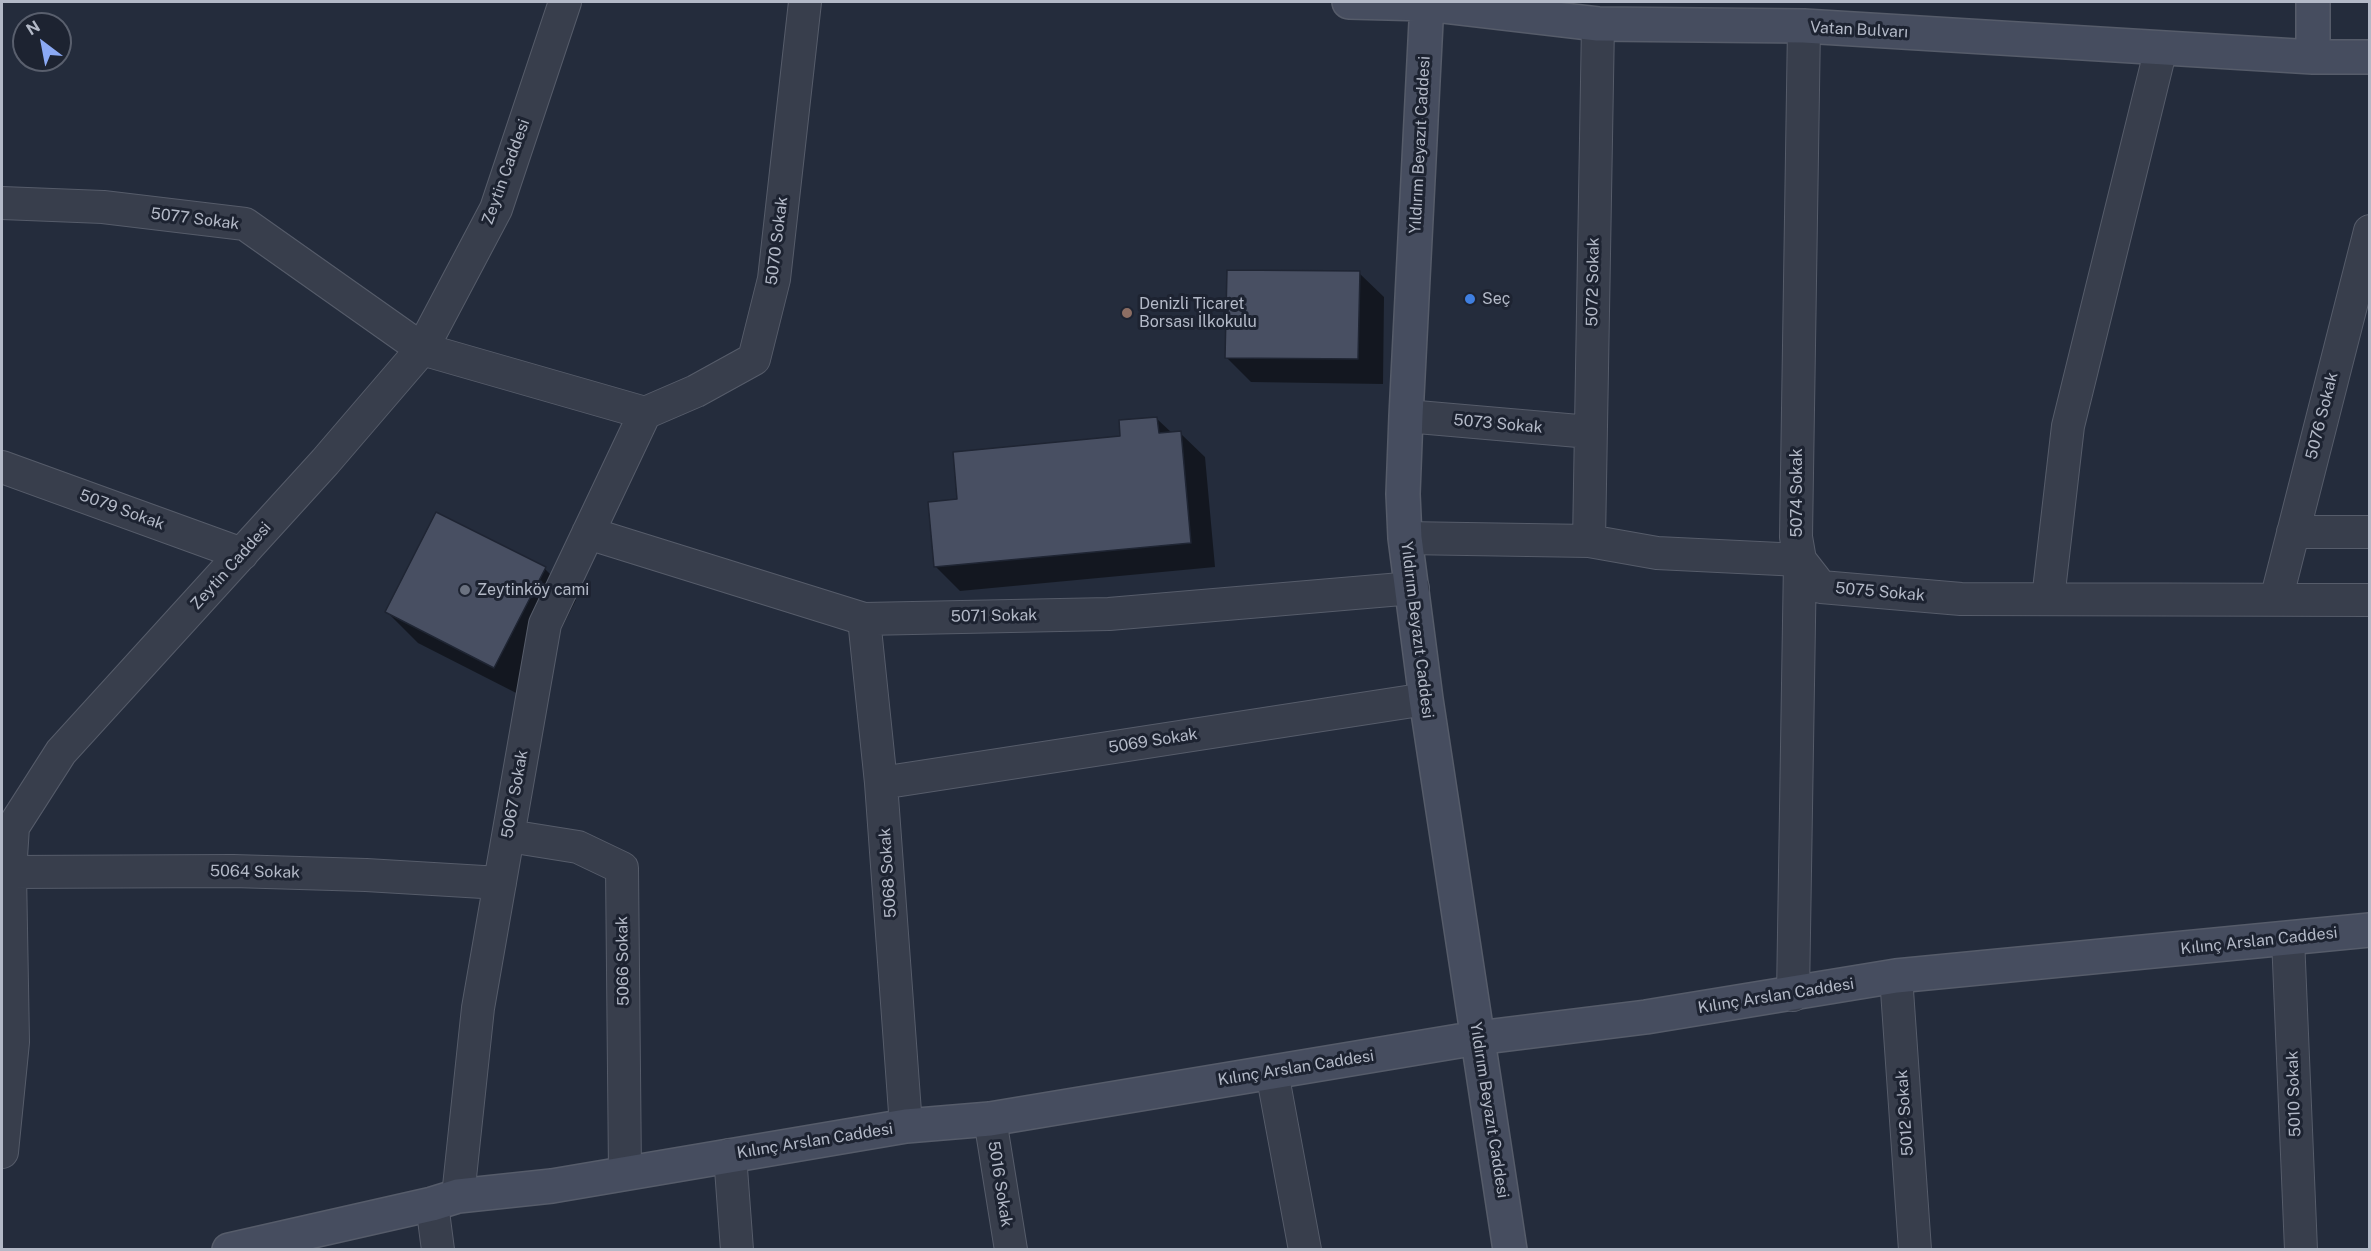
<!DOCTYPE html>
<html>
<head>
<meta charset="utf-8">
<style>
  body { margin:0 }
  #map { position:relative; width:2371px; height:1251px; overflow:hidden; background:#242c3c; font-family:"Public Sans",sans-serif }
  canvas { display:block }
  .frame { position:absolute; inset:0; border:3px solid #b3b9c7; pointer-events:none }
  .north { position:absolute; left:12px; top:12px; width:60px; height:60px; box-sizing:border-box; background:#1d2331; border:2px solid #595f6d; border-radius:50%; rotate:328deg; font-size:16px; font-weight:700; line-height:24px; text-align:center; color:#b3b9c7 }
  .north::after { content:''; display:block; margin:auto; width:21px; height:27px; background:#8ba9f4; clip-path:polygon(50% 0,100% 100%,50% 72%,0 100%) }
</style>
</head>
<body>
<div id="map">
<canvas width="2371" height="1251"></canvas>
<div class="frame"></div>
<div class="north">N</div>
</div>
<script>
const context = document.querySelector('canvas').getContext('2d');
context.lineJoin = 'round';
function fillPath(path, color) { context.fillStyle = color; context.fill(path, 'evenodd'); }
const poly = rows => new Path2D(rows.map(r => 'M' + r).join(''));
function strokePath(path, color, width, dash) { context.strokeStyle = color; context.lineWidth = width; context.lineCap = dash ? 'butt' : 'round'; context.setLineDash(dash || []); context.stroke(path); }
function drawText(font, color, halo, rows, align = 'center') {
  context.font = font + ' "Public Sans",sans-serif'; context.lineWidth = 6; context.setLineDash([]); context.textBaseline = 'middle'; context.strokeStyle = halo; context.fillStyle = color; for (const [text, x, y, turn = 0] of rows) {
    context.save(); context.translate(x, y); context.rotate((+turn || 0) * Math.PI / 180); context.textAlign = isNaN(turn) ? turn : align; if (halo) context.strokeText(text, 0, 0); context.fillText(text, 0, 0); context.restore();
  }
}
fillPath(poly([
  [1359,273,1384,297,1383,384,1251,382,1226,357],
  [1156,418,1172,433,1180,433,1205,457,1215,567,960,591,935,566,958,500,1122,438],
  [545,569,576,600,526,698,418,643,387,612]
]), '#0007');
const building = poly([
  [1227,270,1360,271,1358,359,1225,358,1227,270],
  [1157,417,1159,433,1181,431,1191,543,934,567,928,502,957,499,953,452,1120,436,1119,420,1157,417],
  [436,512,546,567,494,668,385,612,436,512]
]);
fillPath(building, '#484f62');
strokePath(building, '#1f2533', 1.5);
const street = poly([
  [2,203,103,207,245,224,422,349,645,413],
  [645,413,696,391,754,359,774,279,805,2],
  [1406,416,1590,432],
  [2,467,242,554],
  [2293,532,2370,532],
  [588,533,864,619,1109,614,1413,588],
  [1405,538,1589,541,1657,553,1800,560,1821,587,1961,599,2370,600],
  [1589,541,1598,24],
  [2048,599,2068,426,2161,48],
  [2276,600,2370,231],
  [864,619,881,783,906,1126],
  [881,783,1426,699],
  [509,836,578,847,622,868,625,1173],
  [10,872,233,871,366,875,500,883],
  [2288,938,2301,1250],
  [1896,976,1915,1250],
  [1793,995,1800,560,1796,537,1804,26],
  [1272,1072,1305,1250],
  [990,1119,1011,1250],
  [2,1152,13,1042,10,872,13,827,61,752,325,462,422,349,496,209,565,2],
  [730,1155,737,1250],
  [458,1196,478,1008,545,624,645,413],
  [432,1204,438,1250]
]);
const secondary = poly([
  [1349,2,1427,4,1598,24,1804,26,2313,57,2370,57],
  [1427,2,1406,416,1403,494,1405,538,1426,699,1510,1250],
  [2313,57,2313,2],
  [229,1250,432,1204,458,1196,552,1186,906,1126,990,1119,1477,1038,1646,1017,1896,976,2370,930]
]);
strokePath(street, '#565c6a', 34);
strokePath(secondary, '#565c6a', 36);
strokePath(street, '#383e4c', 32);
strokePath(secondary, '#464d5f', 33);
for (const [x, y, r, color] of [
  [1470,299,6,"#3f7fe0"],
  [1127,313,6,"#8d6e63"],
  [465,590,6,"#6b7280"]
]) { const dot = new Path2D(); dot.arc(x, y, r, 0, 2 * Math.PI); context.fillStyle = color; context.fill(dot); strokePath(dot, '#1d2331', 2); }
drawText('16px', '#b3b9c7', '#1d2331', [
  ["Vatan Bulvarı",1859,30,3],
  ["Yıldırım Beyazıt Caddesi",1420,145,-87],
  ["Zeytin Caddesi",506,172,-70],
  ["5077 Sokak",195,219,7],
  ["5070 Sokak",777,241,-83],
  ["5072 Sokak",1593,282,-89],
  ["5076 Sokak",2322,416,-76],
  ["5073 Sokak",1498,424,5],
  ["5074 Sokak",1797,493,-90],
  ["5079 Sokak",122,510,20],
  ["Zeytin Caddesi",231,566,-48],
  ["5075 Sokak",1880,592,5],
  ["5071 Sokak",994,616,-1],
  ["Yıldırım Beyazıt Caddesi",1417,630,83],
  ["5069 Sokak",1153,741,-9],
  ["5067 Sokak",515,794,-80],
  ["5064 Sokak",255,872,1],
  ["5068 Sokak",888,873,-94],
  ["Kılınç Arslan Caddesi",2259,941,-6],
  ["5066 Sokak",623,961,-91],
  ["Kılınç Arslan Caddesi",1776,996,-9],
  ["Kılınç Arslan Caddesi",1296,1068,-9],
  ["5010 Sokak",2294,1094,-92],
  ["Yıldırım Beyazıt Caddesi",1489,1110,81],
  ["5012 Sokak",1905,1113,-94],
  ["Kılınç Arslan Caddesi",815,1141,-9],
  ["5016 Sokak",1000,1184,81]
]);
drawText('16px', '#b3b9c7', '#1d2331', [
  ["Seç",1482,299],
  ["Denizli Ticaret",1139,304],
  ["Borsası İlkokulu",1139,322],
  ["Zeytinköy cami",477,590]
], 'left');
</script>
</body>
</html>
